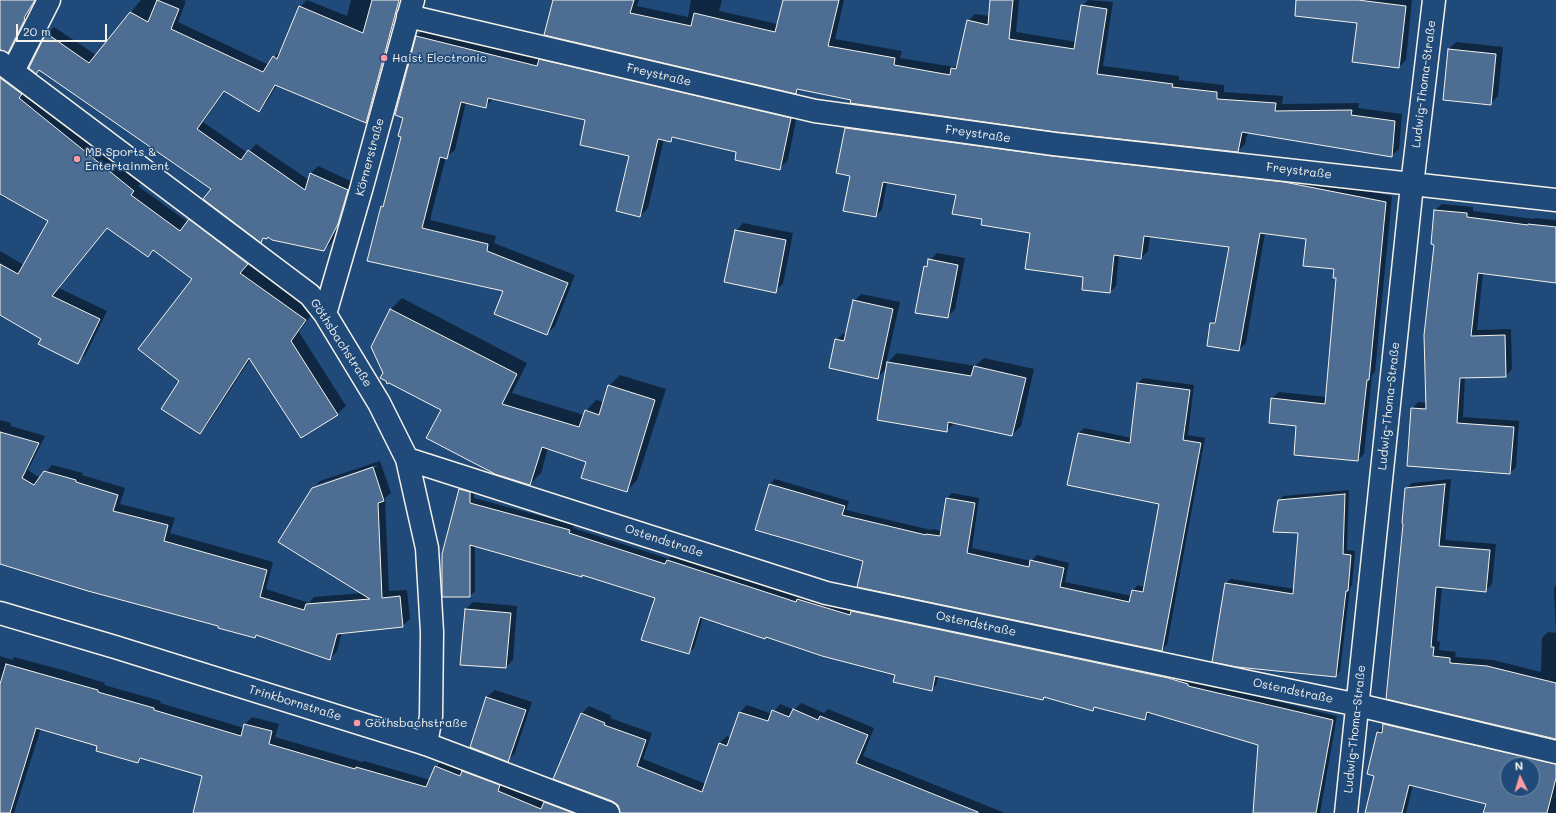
<!DOCTYPE html>
<html>
<head>
<meta charset="utf-8">
<style>
  body { margin:0 }
  #map { position:relative; width:1556px; height:813px; overflow:hidden; background:#1f4a7a; font-family:Mali,sans-serif }
  canvas { display:block }
  .north { position:absolute; left:1500px; top:757px; width:40px; height:40px; box-sizing:border-box; background:#1f4a7a; border:1px solid #748da6; border-radius:50%; rotate:355deg; font-size:11px; font-weight:700; line-height:16px; text-align:center; color:#f4f1e8 }
  .north::after { content:''; display:block; margin:auto; width:14px; height:18px; background:#ff9aa2; clip-path:polygon(50% 0,100% 100%,50% 72%,0 100%) }
  .scale { position:absolute; left:16px; top:24px; width:91px; height:18px; box-sizing:border-box; border:2px solid #f4f1e8; border-top:0; padding-left:5px; font-size:12px; line-height:14px; white-space:nowrap; color:#f4f1e8; -webkit-text-stroke:3px #1f4a7a; paint-order:stroke }
</style>
</head>
<body>
<div id="map">
<canvas width="1556" height="813"></canvas>
<div class="north">N</div>
<div class="scale">20 m</div>
</div>
<script>
const context = document.querySelector('canvas').getContext('2d');
context.lineJoin = 'round';
function fillPath(path, color) { context.fillStyle = color; context.fill(path, 'evenodd'); }
const poly = rows => new Path2D(rows.map(r => 'M' + r).join(''));
function strokePath(path, color, width, dash) { context.strokeStyle = color; context.lineWidth = width; context.lineCap = dash ? 'butt' : 'round'; context.setLineDash(dash || []); context.stroke(path); }
function drawText(font, color, halo, rows, align = 'center') {
  context.font = font + ' Mali,sans-serif'; context.lineWidth = 3.5; context.setLineDash([]); context.textBaseline = 'middle'; context.strokeStyle = halo; context.fillStyle = color; for (const [text, x, y, turn = 0] of rows) {
    context.save(); context.translate(x, y); context.rotate((+turn || 0) * Math.PI / 180); context.textAlign = isNaN(turn) ? turn : align; if (halo) context.strokeText(text, 0, 0); context.fillText(text, 0, 0); context.restore();
  }
}
fillPath(poly([
  [0,0,37,0,32,9,33,10,16,43,8,51,0,49],
  [141,0,183,0,186,1,178,22,269,65,274,57,281,50,300,7,307,0,347,16,351,0,403,0,373,114,366,122,277,85,266,103,259,111,225,91,203,122,248,153,256,144,309,180,311,173,318,166,355,183,345,216,331,243,324,250,268,236,261,241,212,189,39,69,47,34,54,27,96,55],
  [554,0,639,0,637,6,688,17,691,0,722,0,719,11,778,24,784,0,844,0,835,39,902,51,900,58,954,67,959,62,968,21,975,14,990,16,991,0,1019,0,1016,32,1077,42,1082,6,1088,0,1113,2,1103,66,1179,76,1179,80,1224,85,1224,92,1283,96,1282,104,1359,103,1358,108,1402,114,1399,149,1391,156,1248,132,1245,144,1238,151,852,99,800,89,796,93],
  [1325,0,1412,0,1406,60,1399,67,1358,22],
  [425,28,798,110,788,160,780,168,738,151,675,136,671,141,664,139,648,208,640,216,630,155,587,120,493,99,485,107,466,102,455,150,446,157,430,220,496,236,494,243,575,275,555,326,547,334,504,290,382,206,384,204,402,136,417,36],
  [1456,42,1503,47,1498,96,1490,104,1449,49],
  [0,63,142,182,138,186,188,222,198,212,255,255,248,265,314,311,299,332,346,406,337,414,251,358,208,424,200,432,180,380,193,279,154,250,148,256,108,227,59,288,107,311,86,354,77,363,42,338,0,314,0,251,24,265,49,221,8,197,6,199,0,195],
  [852,122,1291,176,1392,196,1375,372,1372,375,1364,454,1358,460,1297,425,1270,422,1272,398,1279,392,1327,397,1337,277,1335,269,1307,238,1265,233,1246,343,1239,350,1211,323,1217,318,1230,246,1150,236,1148,251,1141,258,1119,255,1116,286,1110,292,1084,276,1031,233,983,218,957,194,887,182,882,210,875,216,851,175,846,128],
  [1442,204,1473,207,1473,211,1534,219,1535,218,1556,220,1556,282,1483,273,1477,330,1511,329,1512,369,1506,376,1465,377,1463,417,1519,421,1516,467,1510,473,1412,409,1418,402,1427,403,1435,244,1432,243,1435,210],
  [743,223,793,233,783,284,775,291,736,231],
  [937,253,965,258,955,309,948,317,925,266],
  [861,294,900,302,886,364,897,353,975,366,984,358,1034,369,1021,426,1012,435,955,423,946,431,887,368,877,378,836,340,844,333,846,333,854,301],
  [402,298,527,363,512,393,584,415,586,411,596,400,604,402,609,386,620,375,666,389,637,480,627,491,587,461,548,448,541,473,530,484,442,409,384,374,372,347,391,309],
  [1143,378,1194,385,1188,435,1205,438,1167,645,1161,650,757,529,770,484,775,479,849,501,846,510,931,530,933,529,942,531,947,498,952,493,979,498,972,548,1031,561,1037,555,1069,563,1065,582,1132,596,1133,590,1138,585,1145,587,1160,503,1079,433,1084,428,1132,438,1138,383],
  [0,420,11,423,11,426,45,436,28,470,40,478,52,465,83,473,82,475,125,488,120,504,175,518,170,533,273,562,266,589,309,603,314,597,363,593,313,488,315,486,315,488,378,466,377,465,316,485,320,481,380,461,391,493,385,498,389,591,407,590,410,619,402,626,342,632,337,651,330,659,258,634,255,637,219,626,0,563],
  [1451,479,1445,540,1496,544,1492,584,1486,590,1442,587,1437,641,1440,642,1439,650,1456,652,1455,657,1493,660,1541,672,1542,638,1548,632,1556,633,1554,588,1556,586,1556,738,1387,698,1404,523,1406,489,1412,483],
  [465,484,474,487,474,498,574,525,573,528,669,559,672,556,800,597,803,594,1193,681,1337,716,1320,813,1254,813,1259,744,1151,712,1145,719,1096,707,1093,709,1045,697,1043,699,939,675,936,685,931,690,896,675,703,617,694,648,688,653,656,598,583,575,582,576,475,545,475,591,470,596,460,489],
  [1349,490,1347,550,1355,551,1352,585,1350,588,1340,671,1336,676,1226,583,1231,579,1295,589,1299,532,1279,501,1283,496],
  [473,602,517,606,513,660,506,667,466,609],
  [0,656,12,660,14,657,66,671,105,683,104,685,161,701,160,703,244,728,245,724,252,717,279,724,275,737,362,762,364,761,430,780,436,767,443,760,546,801,552,796,598,813,194,813,203,775,142,758,138,762,98,745,41,728,14,813,0,813],
  [495,690,532,702,515,753,508,760,471,747,487,697],
  [801,703,824,713,828,709,874,728,863,756,1005,813,621,813,618,804,613,800,555,778,582,713,589,706,612,716,610,718,652,733,643,759,706,784,720,743,727,736,731,738,740,712,747,705,772,714,780,704,794,710],
  [1390,719,1506,746,1502,751,1480,752,1508,773,1508,789,1532,789,1532,776,1556,778,1556,813,1500,813,1487,803,1413,785,1406,813,1366,813,1375,775,1378,732]
]), '#0007');
const building = poly([
  [0,0,35,0,24,18,25,19,8,53,0,50,0,0],
  [157,0,179,9,171,29,263,72,273,56,277,59,299,6,363,33,372,0,399,0,366,123,275,85,259,112,224,91,197,129,241,160,248,150,305,190,310,173,348,190,338,224,324,251,272,240,268,237,267,239,263,238,261,243,203,199,211,189,39,70,36,74,29,68,46,33,89,63,130,12,148,22,157,0],
  [553,0,634,0,630,13,691,26,694,13,775,32,783,0,839,0,828,46,895,58,894,65,950,75,951,68,956,69,967,20,988,25,990,0,1013,0,1009,39,1074,49,1081,5,1107,9,1097,74,1173,84,1172,87,1217,92,1217,99,1276,103,1275,111,1352,110,1351,115,1395,121,1392,157,1242,132,1238,152,1056,132,850,103,851,100,797,89,796,94,544,35,553,0],
  [1296,0,1358,0,1406,6,1399,68,1352,62,1357,23,1295,16,1296,0],
  [416,36,537,66,539,59,791,118,780,170,735,160,736,152,672,137,671,142,658,139,640,217,616,211,629,156,580,145,585,120,488,98,486,108,461,102,447,159,440,157,422,228,488,244,487,251,568,283,547,335,494,314,503,291,367,261,381,206,383,207,401,137,398,136,403,118,395,115,416,36],
  [1448,49,1496,54,1491,105,1443,100,1448,49],
  [0,78,22,94,19,98,134,191,131,195,180,231,189,219,248,264,240,273,306,320,291,341,338,415,301,438,249,358,200,434,161,409,179,381,138,349,192,279,153,250,148,257,107,228,52,296,100,319,78,364,38,344,41,339,0,315,0,264,18,274,48,221,0,194,0,78],
  [845,128,1052,156,1284,182,1386,202,1369,380,1367,380,1358,461,1294,455,1296,426,1269,423,1271,398,1325,404,1336,278,1333,278,1334,269,1303,266,1306,239,1260,233,1239,351,1207,346,1210,323,1215,323,1229,247,1144,236,1141,259,1114,255,1110,293,1082,290,1083,277,1025,269,1030,233,981,225,982,219,952,214,956,195,883,182,876,217,843,211,850,176,836,173,845,128],
  [1434,210,1467,213,1467,217,1528,225,1528,224,1556,227,1556,283,1478,273,1471,336,1505,335,1506,377,1460,378,1457,423,1514,427,1510,474,1407,466,1411,408,1426,409,1424,335,1434,245,1431,244,1434,210],
  [735,230,786,240,776,293,724,282,735,230],
  [928,259,958,265,948,318,915,313,924,266,927,267,928,259],
  [853,300,893,309,878,379,829,368,835,339,844,341,853,300],
  [390,309,517,374,502,404,579,427,585,410,599,415,608,385,655,400,627,492,581,478,586,462,542,447,530,485,495,474,426,438,441,410,389,383,387,384,386,381,380,378,383,373,371,347,390,309],
  [887,362,971,376,974,366,1026,378,1012,436,948,422,947,432,877,420,887,362],
  [1137,383,1190,390,1183,440,1201,443,1162,651,857,587,863,561,755,530,769,484,845,506,842,515,926,535,926,534,940,536,946,498,975,503,967,553,1029,567,1030,560,1064,568,1060,587,1129,602,1132,590,1143,592,1159,504,1067,485,1078,433,1130,443,1137,383],
  [0,432,39,443,22,478,34,485,44,471,76,480,76,482,118,495,113,511,168,525,164,541,267,570,260,597,304,610,306,604,370,599,278,542,312,488,373,467,384,501,378,503,382,598,400,596,403,627,337,634,330,660,256,635,255,638,218,628,218,626,88,591,0,564,0,432],
  [1445,484,1439,546,1490,550,1486,592,1436,587,1431,647,1434,647,1433,656,1450,658,1450,663,1487,666,1556,683,1556,739,1386,699,1403,524,1402,523,1405,488,1445,484],
  [459,489,470,492,470,503,570,530,569,533,665,564,667,560,796,602,797,599,850,615,851,611,1168,678,1188,684,1188,686,1333,720,1316,813,1253,813,1258,745,1147,712,1145,720,1094,707,1093,711,1044,697,1043,700,935,676,932,691,893,682,895,675,822,656,766,637,765,639,700,617,689,654,641,640,655,598,582,575,582,577,470,545,470,597,442,597,442,554,459,489],
  [1345,494,1343,554,1351,555,1348,591,1346,591,1336,677,1237,667,1212,662,1225,583,1293,594,1298,533,1273,532,1278,500,1345,494],
  [465,609,511,613,506,668,460,665,465,609],
  [6,664,98,690,98,692,154,708,154,710,241,736,244,724,272,731,269,744,355,769,356,767,426,787,435,766,460,776,462,771,500,785,498,791,541,809,544,802,573,813,193,813,202,776,140,758,138,763,96,751,97,746,36,728,10,813,0,813,0,684,6,664],
  [486,697,526,710,508,762,470,747,486,697],
  [793,709,818,720,820,716,868,735,856,763,978,812,978,813,620,813,618,805,612,801,553,779,581,713,605,723,604,725,646,740,637,766,702,792,719,743,727,746,739,712,768,721,772,710,789,717,793,709],
  [1383,724,1556,764,1556,778,1547,813,1483,813,1486,804,1409,785,1402,813,1365,813,1374,776,1367,774,1377,732,1382,733,1383,724],
  [1508,765,1532,765,1532,789,1508,789,1508,765]
]);
fillPath(building, '#4d6e92');
strokePath(building, '#f4f1e8', 1);
const street = poly([
  [408,16,815,111,1054,144,1556,200],
  [0,62,310,295,325,314,379,403,407,459,427,548,432,632,431,716,426,744],
  [13,71,49,0],
  [325,314,361,190,413,0],
  [407,459,826,593,1358,705,1556,752],
  [1346,813,1412,185,1434,0]
]);
const secondary = poly([
  [0,613,115,647,426,744,608,813]
]);
strokePath(street, '#f4f1e8', 25);
strokePath(secondary, '#f4f1e8', 25);
strokePath(street, '#1f4a7a', 22);
strokePath(secondary, '#1f4a7a', 22);
for (const [x, y, r, color] of [
  [384,58,4,"#ff9aa2"],
  [77,159,4,"#ff9aa2"],
  [357,723,4,"#ff9aa2"]
]) { const dot = new Path2D(); dot.arc(x, y, r, 0, 2 * Math.PI); context.fillStyle = color; context.fill(dot); strokePath(dot, '#1f4a7a', 1.5); }
drawText('12px', '#f4f1e8', '#1f4a7a', [
  ["Haist Electronic",392,58],
  ["MB Sports &",85,152],
  ["Entertainment",85,166],
  ["Göthsbachstraße",365,723]
], 'left');
drawText('12px', '#f4f1e8', '#1f4a7a', [
  ["Freystraße",659,75,13],
  ["Ludwig-Thoma-Straße",1424,84,-83],
  ["Freystraße",978,134,8],
  ["Körnerstraße",370,157,-75],
  ["Freystraße",1299,171,7],
  ["Göthsbachstraße",341,343,57],
  ["Ludwig-Thoma-Straße",1389,406,-84],
  ["Ostendstraße",664,541,18],
  ["Ostendstraße",976,624,12],
  ["Ostendstraße",1293,691,12],
  ["Trinkbornstraße",295,703,17],
  ["Ludwig-Thoma-Straße",1355,729,-84]
]);
</script>
</body>
</html>
